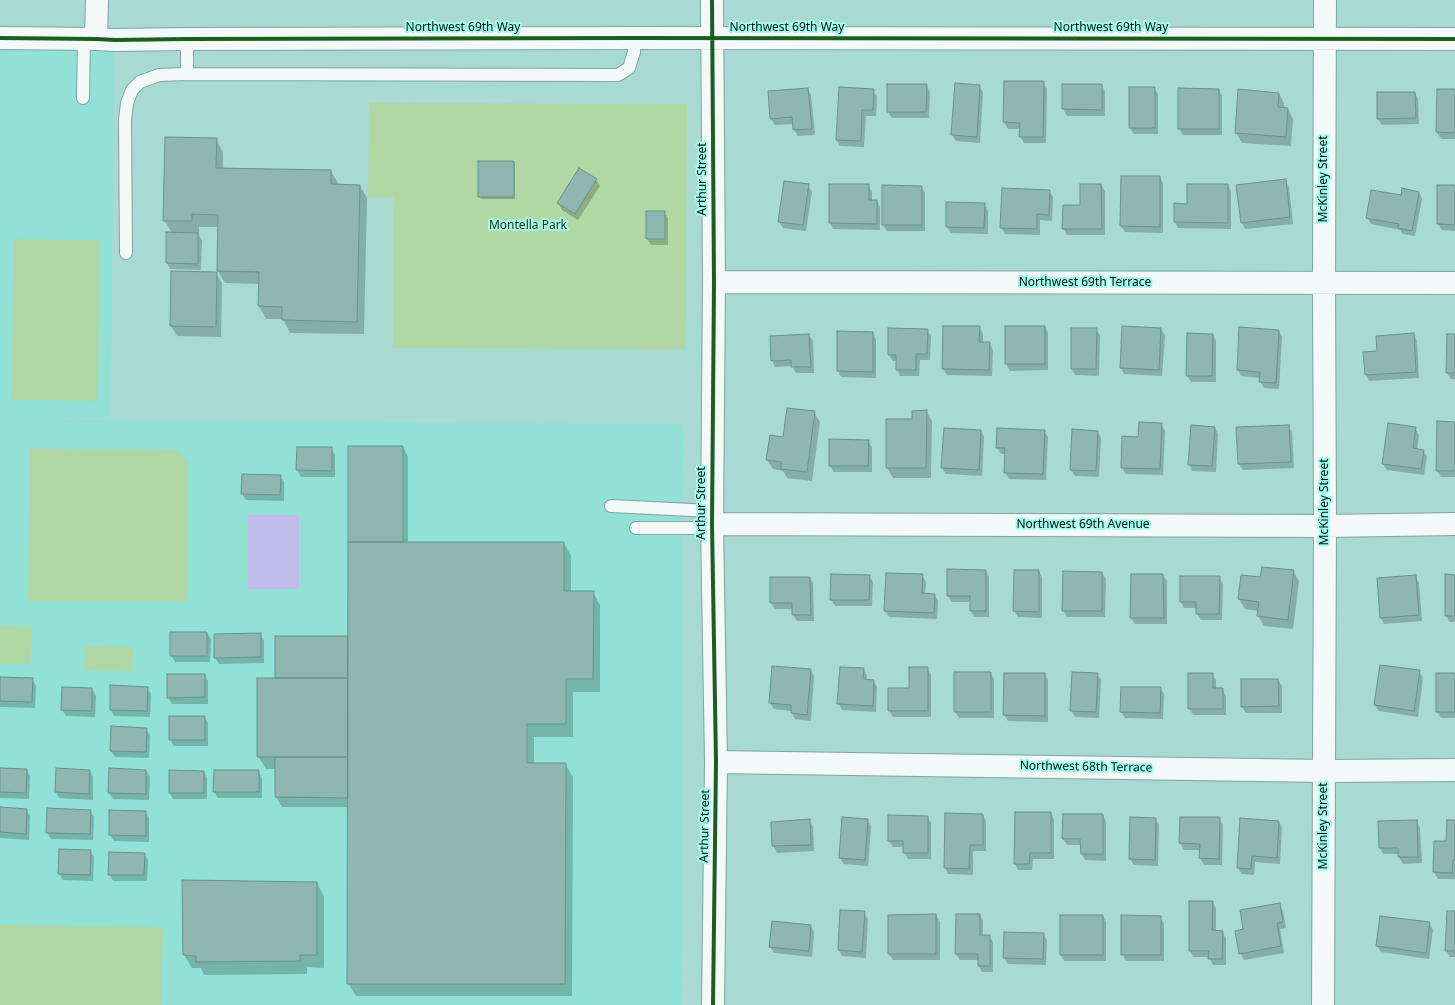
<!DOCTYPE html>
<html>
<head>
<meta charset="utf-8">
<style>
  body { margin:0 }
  canvas { display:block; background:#a8d9d2 }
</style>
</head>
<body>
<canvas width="1455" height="1005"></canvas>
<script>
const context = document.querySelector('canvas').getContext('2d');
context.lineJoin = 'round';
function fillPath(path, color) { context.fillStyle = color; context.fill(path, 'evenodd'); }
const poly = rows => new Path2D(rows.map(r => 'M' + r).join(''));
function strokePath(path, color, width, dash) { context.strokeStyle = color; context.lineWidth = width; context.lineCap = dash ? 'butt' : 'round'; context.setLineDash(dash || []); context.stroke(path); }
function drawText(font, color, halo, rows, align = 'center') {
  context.font = font + ' "Noto Sans",sans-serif'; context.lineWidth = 4; context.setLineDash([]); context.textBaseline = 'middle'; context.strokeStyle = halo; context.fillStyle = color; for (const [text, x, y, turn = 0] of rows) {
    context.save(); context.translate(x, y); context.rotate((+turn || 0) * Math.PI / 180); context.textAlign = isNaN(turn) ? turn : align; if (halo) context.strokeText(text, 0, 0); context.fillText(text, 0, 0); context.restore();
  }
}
fillPath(poly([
  [0,39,115,40,110,418,0,418],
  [0,419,683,424,682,1005,0,1005]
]), '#92e1d6');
fillPath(poly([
  [369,103,687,104,686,349,393,348,394,197,368,197],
  [14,239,100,240,98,401,11,400],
  [30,449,176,450,188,463,188,601,28,601],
  [0,626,32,627,30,664,0,663],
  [85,646,133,647,132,671,84,670],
  [0,925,163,927,161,1005,0,1005]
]), '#b1d7a4');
fillPath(poly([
  [248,515,299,515,299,589,248,589]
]), '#c0bbe9');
fillPath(poly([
  [1005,82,1043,82,1047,89,1046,143,1024,143,1020,136,1020,129,1008,129,1004,122],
  [926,85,930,92,929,118,892,118,888,112],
  [1063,85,1102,85,1105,92,1105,116,1067,116,1063,109],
  [979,86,983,92,980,143,956,141,952,135],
  [1154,88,1158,94,1158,134,1134,134,1130,128],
  [808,89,811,95,815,135,798,136,794,130,794,124,775,125,771,119],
  [873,90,877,97,876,116,866,116,864,147,840,146,837,140],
  [1219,90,1222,96,1222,135,1183,135,1179,128],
  [1438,90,1455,90,1455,139,1441,139,1437,132],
  [1279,93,1284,103,1284,109,1288,109,1293,119,1291,146,1242,143,1236,133],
  [1415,93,1418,99,1419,124,1382,125,1378,119],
  [216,139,223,152,223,169,331,171,339,185,360,186,367,198,364,334,290,333,283,319,266,319,259,306,259,284,225,283,218,271,218,227,199,227,199,234,198,234,202,240,201,270,170,269,167,263,172,233,164,220],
  [513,162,515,164,515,199,481,199,479,196],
  [1160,177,1163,184,1163,233,1125,232,1121,226],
  [596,179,600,186,578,220,562,210,558,203],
  [1285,180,1289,187,1293,224,1245,229,1242,223,1237,186],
  [808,185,812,192,806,231,783,228,779,222],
  [868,185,872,192,872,201,877,201,880,207,880,230,833,229,830,223],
  [1101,185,1105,191,1105,235,1067,235,1063,228,1081,206],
  [1228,185,1231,192,1231,229,1178,228,1175,222,1188,205],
  [1438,186,1455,186,1455,231,1442,230,1438,224],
  [921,187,925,193,925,231,887,231,883,225],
  [1049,191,1053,197,1052,221,1040,220,1040,235,1005,234,1001,227],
  [1419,192,1422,199,1415,236,1403,234,1400,230,1371,224,1367,218,1401,197],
  [985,204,988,211,988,234,951,233,947,227],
  [664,212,668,218,668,245,651,245,647,238],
  [172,272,216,273,222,283,221,337,177,336,171,326],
  [979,327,983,334,983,343,989,343,993,350,992,376,947,375,943,369],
  [1006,327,1045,327,1048,333,1048,370,1010,371,1006,364],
  [1096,329,1100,335,1099,376,1075,375,1072,369],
  [1161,329,1165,336,1162,376,1124,374,1121,368],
  [927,330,931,336,930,360,920,360,919,376,900,376,897,369,897,361,893,361,889,355],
  [1279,331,1282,337,1279,389,1264,388,1260,381,1260,378,1241,376,1238,370],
  [838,332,873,333,876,339,876,378,841,377,838,371],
  [1413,334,1417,341,1419,378,1369,381,1366,375,1378,352],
  [809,335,813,341,814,373,796,373,792,366,775,367,772,360],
  [1213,335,1216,341,1216,382,1191,382,1187,376],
  [1455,335,1455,379,1451,379,1447,373],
  [926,411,932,421,931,478,893,478,887,468,913,420],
  [814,412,820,422,812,481,787,478,783,471,773,469,767,460,784,438],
  [1455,423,1455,477,1441,477,1437,471],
  [1161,424,1165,431,1163,475,1126,474,1122,468,1139,438],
  [1288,426,1292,432,1294,468,1243,470,1239,464,1237,428],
  [1215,428,1218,434,1216,472,1192,471,1189,464],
  [1415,428,1419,435,1417,450,1423,450,1427,457,1424,475,1387,470,1383,464],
  [981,431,984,437,982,476,946,474,942,468],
  [1044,431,1048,437,1046,480,1009,479,1005,472,1006,454,1001,454,997,448],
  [1098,432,1101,438,1099,477,1075,476,1071,470],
  [868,441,872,447,872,472,834,472,830,466],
  [403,447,408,457,408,543,564,543,571,556,571,592,593,592,600,605,600,692,573,692,573,737,534,737,534,764,565,764,573,777,572,996,356,996,348,983,349,807,282,807,276,797,276,769,266,769,258,756,277,679,349,637],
  [298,448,331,448,335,455,335,477,301,477,297,470],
  [242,475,280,476,284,482,284,501,246,500,242,494],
  [986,571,989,577,989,617,974,617,971,611,971,602,952,602,948,596],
  [1039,571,1042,578,1042,618,1018,617,1014,611],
  [1293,571,1299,581,1293,629,1264,626,1258,616,1259,611,1245,609,1239,599,1242,576,1261,578],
  [1102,573,1106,579,1105,617,1067,617,1063,610],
  [922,575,926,582,925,594,934,595,938,601,937,619,889,617,885,611],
  [1163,575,1167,581,1167,624,1135,624,1131,618],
  [869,576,873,582,872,606,835,606,831,599],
  [1415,576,1419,583,1422,621,1384,624,1381,618],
  [1455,576,1455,622,1449,622,1446,615],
  [1219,577,1223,584,1222,620,1201,620,1197,614,1197,608,1184,608,1181,602],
  [810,578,813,584,814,621,797,621,793,615,793,609,775,609,771,603],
  [207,633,211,639,210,662,175,662,171,655],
  [260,634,264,641,264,663,219,664,215,658],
  [927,668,931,674,931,717,893,717,889,710,910,689],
  [864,669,867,676,867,680,874,681,877,687,876,712,842,710,839,704],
  [811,670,814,677,811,721,795,719,792,713,792,711,774,709,770,703],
  [1419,671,1423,678,1418,717,1379,711,1375,705],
  [990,673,994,679,994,718,959,718,955,712],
  [1045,674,1048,680,1048,722,1008,721,1004,715],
  [1097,674,1101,680,1099,718,1075,717,1071,710],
  [1212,674,1216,680,1216,689,1222,689,1226,696,1226,715,1193,715,1189,708],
  [1455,674,1455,718,1441,718,1437,712],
  [205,675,208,681,208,704,172,704,168,697],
  [0,678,32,679,36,686,35,708,0,707],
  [1278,680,1282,686,1282,713,1246,713,1242,707],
  [147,688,151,694,150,717,114,716,111,710],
  [1160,688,1164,694,1163,719,1125,718,1121,712],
  [92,689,96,696,95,717,66,716,62,710],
  [204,717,208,723,208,746,174,746,170,739],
  [146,729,150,735,149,758,115,757,111,751],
  [0,768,27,770,30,776,29,799,0,798],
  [57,769,90,771,93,777,93,800,59,798,56,792],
  [146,771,150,777,149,800,113,799,109,793],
  [258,771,262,778,262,798,218,798,214,792],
  [204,772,207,778,207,799,173,799,170,793],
  [0,808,26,810,30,816,29,840,0,838],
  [90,811,94,817,93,840,51,839,47,832],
  [146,812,149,818,149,842,114,841,110,835],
  [1051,813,1054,820,1054,859,1033,859,1032,870,1018,870,1015,863],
  [946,814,983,815,986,821,986,851,973,851,973,875,948,874,945,868],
  [1103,815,1106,822,1106,861,1085,860,1082,854,1081,845,1067,845,1063,839],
  [927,816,931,823,931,859,908,859,904,852,904,847,893,847,889,841],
  [843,818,867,819,871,826,868,866,844,864,840,858],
  [1181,818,1219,818,1223,825,1222,865,1204,865,1200,858,1201,850,1184,850,1180,843],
  [1155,819,1159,825,1158,866,1134,865,1130,859],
  [810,820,813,827,814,851,777,853,773,846,772,822],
  [1417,821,1420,828,1422,863,1403,864,1399,857,1399,854,1383,854,1380,848],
  [1455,821,1455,879,1438,879,1434,872,1435,842,1447,842],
  [1279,822,1282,828,1280,864,1255,862,1254,875,1242,874,1238,868],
  [90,851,94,857,93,881,63,880,59,873],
  [144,854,148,860,147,881,113,881,109,874],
  [183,881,317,883,324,896,324,968,307,967,307,974,204,975,201,968,192,968,184,955],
  [1212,902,1216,908,1216,932,1222,932,1226,938,1226,965,1213,965,1209,957,1193,957,1190,951],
  [1279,904,1283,911,1286,928,1280,929,1284,953,1244,960,1240,953,1244,930],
  [864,912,868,919,866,958,842,956,839,950],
  [1455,912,1455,957,1450,957,1446,950],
  [936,915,940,922,940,960,893,960,889,954],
  [980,915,983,921,983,936,989,936,993,942,993,972,982,972,979,966,979,960,960,960,956,954],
  [1103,916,1106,922,1106,961,1064,961,1061,955],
  [1160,917,1164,923,1164,961,1126,961,1122,954],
  [1429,923,1433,930,1429,959,1381,952,1377,946],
  [811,926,814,933,812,957,774,953,770,947],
  [1043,934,1047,940,1046,965,1008,964,1004,958]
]), '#0003');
const building = poly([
  [1004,81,1044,81,1043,137,1019,137,1020,123,1003,122,1004,81],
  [955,83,980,85,977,137,951,135,955,83],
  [887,84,927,84,926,112,887,112,887,84],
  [1062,84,1102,84,1102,110,1062,109,1062,84],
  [839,87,874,89,873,110,862,110,861,141,836,140,839,87],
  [1129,87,1155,87,1155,128,1129,128,1129,87],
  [808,88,812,129,793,130,792,117,770,119,768,91,808,88],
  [1178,88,1219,89,1219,129,1178,129,1178,88],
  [1238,89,1279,93,1278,107,1288,108,1286,137,1235,133,1238,89],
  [1437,89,1455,89,1455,133,1436,132,1437,89],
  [1377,92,1415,92,1416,118,1377,119,1377,92],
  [165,137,217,138,216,168,331,170,331,184,360,185,357,322,282,320,282,307,258,306,259,272,217,271,218,215,192,214,192,221,163,221,165,137],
  [478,161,514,161,514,197,478,197,478,161],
  [579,168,597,179,575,214,557,203,579,168],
  [1121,176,1160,176,1160,227,1120,226,1121,176],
  [1286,179,1290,217,1241,223,1236,185,1286,179],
  [784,181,809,184,803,225,778,222,784,181],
  [829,184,869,184,869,200,877,200,877,224,829,223,829,184],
  [1080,184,1101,184,1102,229,1062,229,1063,205,1080,205,1080,184],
  [1187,184,1228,184,1228,223,1174,222,1174,203,1187,204,1187,184],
  [882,185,922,186,922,225,882,225,882,185],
  [1437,185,1455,185,1455,225,1437,224,1437,185],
  [1002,188,1050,190,1049,215,1037,214,1037,229,1000,228,1002,188],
  [1402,188,1419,192,1412,231,1398,228,1399,224,1366,218,1371,190,1401,195,1402,188],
  [946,202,985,203,984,228,946,227,946,202],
  [646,211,665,211,665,239,646,239,646,211],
  [166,232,198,233,198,264,166,263,166,232],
  [171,271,217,272,216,327,170,326,171,271],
  [943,326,980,326,979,342,990,342,989,370,942,369,943,326],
  [1005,326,1045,326,1045,364,1005,364,1005,326],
  [1122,326,1161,328,1159,370,1120,368,1122,326],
  [1239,327,1279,330,1276,383,1259,382,1260,372,1237,370,1239,327],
  [888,328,928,329,927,354,916,354,916,370,896,370,896,355,888,355,888,328],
  [1071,328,1097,328,1096,369,1071,369,1071,328],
  [837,331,873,332,873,372,837,371,837,331],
  [1187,333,1213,334,1212,376,1186,376,1187,333],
  [1414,333,1416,372,1365,375,1363,352,1377,351,1376,336,1414,333],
  [809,334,811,367,791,367,791,360,771,361,770,336,809,334],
  [1447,334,1455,334,1455,373,1446,373,1447,334],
  [787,408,815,411,807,472,781,469,781,462,766,460,770,435,783,437,787,408],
  [927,410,926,468,886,468,886,419,912,419,912,411,927,410],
  [1437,421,1455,422,1455,471,1436,471,1437,421],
  [1139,422,1162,423,1160,469,1121,468,1122,436,1138,437,1139,422],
  [1388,423,1416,427,1413,448,1424,450,1421,469,1382,464,1388,423],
  [1191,425,1215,427,1212,466,1188,465,1191,425],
  [1289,425,1291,462,1238,464,1236,427,1289,425],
  [944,428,981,430,979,470,941,468,944,428],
  [997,428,1045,430,1043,474,1004,473,1005,448,996,448,997,428],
  [1072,429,1098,431,1096,471,1070,470,1072,429],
  [829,439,869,440,868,466,829,466,829,439],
  [348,446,403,446,403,542,348,542,348,446],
  [297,447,332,447,332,471,296,470,297,447],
  [242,474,281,475,280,495,241,494,242,474],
  [348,542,564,542,564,591,594,591,593,679,566,679,566,724,527,724,527,763,566,763,565,984,347,984,348,542],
  [1262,567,1294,570,1288,620,1257,616,1259,602,1238,599,1241,575,1260,577,1262,567],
  [947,569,986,570,986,611,970,611,970,596,947,596,947,569],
  [1014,570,1039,570,1039,612,1013,611,1014,570],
  [1063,571,1102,572,1102,611,1062,611,1063,571],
  [886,573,923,574,922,593,935,594,934,613,884,611,886,573],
  [831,574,870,575,869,600,830,600,831,574],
  [1131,574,1163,574,1164,618,1130,618,1131,574],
  [1445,574,1455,575,1455,616,1445,616,1445,574],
  [1416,575,1419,615,1380,618,1377,578,1416,575],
  [1180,576,1220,576,1219,614,1196,614,1196,602,1180,602,1180,576],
  [770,577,810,577,811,615,792,615,792,603,770,603,770,577],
  [170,632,207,632,207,656,170,656,170,632],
  [261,633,261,657,214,658,214,634,261,633],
  [275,636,348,636,348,678,275,678,275,636],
  [1380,665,1420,670,1414,711,1374,705,1380,665],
  [772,666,811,669,807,715,791,713,791,705,769,703,772,666],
  [840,667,864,668,863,679,874,680,873,706,837,704,840,667],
  [909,667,928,667,928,711,888,711,888,688,909,688,909,667],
  [954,672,991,672,991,712,954,712,954,672],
  [1072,672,1098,673,1096,712,1070,711,1072,672],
  [1004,673,1045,673,1045,716,1003,715,1004,673],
  [1188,673,1213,673,1213,688,1223,688,1223,709,1188,709,1188,673],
  [1436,673,1455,673,1455,712,1436,712,1436,673],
  [167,674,205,674,205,697,167,698,167,674],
  [0,677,33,678,32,702,0,701,0,677],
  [257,678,348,678,348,757,257,757,257,678],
  [1241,679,1278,679,1279,706,1241,707,1241,679],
  [110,685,148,687,147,711,110,710,110,685],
  [62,687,92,688,92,711,61,710,62,687],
  [1121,687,1161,687,1160,713,1120,712,1121,687],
  [169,716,205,716,205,740,169,740,169,716],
  [111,726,147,728,146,752,110,751,111,726],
  [275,757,348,757,348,798,275,797,275,757],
  [0,768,27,769,26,793,0,792,0,768],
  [56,768,90,770,89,794,55,792,56,768],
  [109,768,146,770,146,794,108,793,109,768],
  [169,770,204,771,204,793,169,793,169,770],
  [214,770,259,770,259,792,213,792,214,770],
  [0,807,27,809,26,834,0,832,0,807],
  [47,808,91,810,90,834,46,833,47,808],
  [109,810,146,811,146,836,109,835,109,810],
  [1015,812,1051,812,1051,853,1030,853,1029,864,1014,864,1015,812],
  [945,813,983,814,983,845,970,845,969,869,944,868,945,813],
  [1063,814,1103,814,1103,854,1081,854,1080,839,1062,839,1063,814],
  [888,815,928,816,928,853,903,853,903,841,888,841,888,815],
  [842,817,868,819,865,860,839,858,842,817],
  [1130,817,1156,818,1155,860,1129,859,1130,817],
  [1180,817,1220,817,1219,859,1199,858,1200,844,1179,843,1180,817],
  [1240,818,1279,821,1277,858,1252,856,1251,869,1237,868,1240,818],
  [810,819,811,845,772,846,771,822,810,819],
  [1417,820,1418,857,1398,857,1398,848,1379,848,1378,821,1417,820],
  [1447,820,1455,820,1455,860,1453,860,1452,873,1433,872,1434,841,1446,841,1447,820],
  [59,849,91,850,90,875,58,874,59,849],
  [109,852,145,853,144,875,108,875,109,852],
  [182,880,317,882,317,955,300,955,300,961,196,962,196,956,183,955,182,880],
  [1189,901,1213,901,1212,930,1223,931,1222,959,1208,959,1209,951,1189,951,1189,901],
  [1280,903,1283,922,1277,923,1281,946,1239,954,1235,931,1243,929,1240,910,1280,903],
  [840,910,865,911,862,952,838,950,840,910],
  [1447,911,1455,911,1455,951,1445,951,1447,911],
  [936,914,936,954,888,954,888,915,936,914],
  [956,914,980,914,980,935,990,935,990,966,978,966,978,954,955,954,956,914],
  [1060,915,1103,915,1103,955,1060,955,1060,915],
  [1121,915,1161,916,1161,955,1121,955,1121,915],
  [1380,916,1430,922,1426,953,1376,946,1380,916],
  [772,921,811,925,809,951,769,947,772,921],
  [1004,932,1044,933,1043,959,1003,958,1004,932]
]);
fillPath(building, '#8fb6b0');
strokePath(building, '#68938d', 1);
const lane = poly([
  [187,74,187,39],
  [83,98,84,39],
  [126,253,125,120,127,103,132,90,140,82,159,75,187,74,618,75,629,68,634,52,634,38],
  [611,506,712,511],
  [636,528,712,528]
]);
const street = poly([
  [712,0,714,282,712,524,716,762,713,1005],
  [0,38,96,39,115,40,187,39,634,38,1455,39],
  [96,39,97,0],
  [714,282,1455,283],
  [712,524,1325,526,1455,524],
  [716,762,1325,771,1455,770],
  [1323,1005,1325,526,1324,283,1325,0]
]);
strokePath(lane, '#7ea5a0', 14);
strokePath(street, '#7ea5a0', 24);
strokePath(lane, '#f2f9f8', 12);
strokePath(street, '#f2f9f8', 22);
strokePath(poly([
  [712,0,714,282,712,524,716,762,713,1005],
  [0,38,96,39,115,40,187,39,634,38,1455,39]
]), '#1b5e20', 4);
drawText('12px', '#00120f', '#a1fcee', [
  ["Northwest 69th Way",463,28],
  ["Northwest 69th Way",787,28],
  ["Northwest 69th Way",1111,28],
  ["Arthur Street",703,179,-90],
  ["McKinley Street",1324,179,-90],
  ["Northwest 69th Terrace",1085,283],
  ["McKinley Street",1325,502,-90],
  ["Arthur Street",702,503,-90],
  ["Northwest 69th Avenue",1083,525],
  ["Northwest 68th Terrace",1086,767,1],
  ["Arthur Street",705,826,-89],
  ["McKinley Street",1324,826,-90]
]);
drawText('12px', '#2a311b', '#a1fcee', [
  ["Montella Park",528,226]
]);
</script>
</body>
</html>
